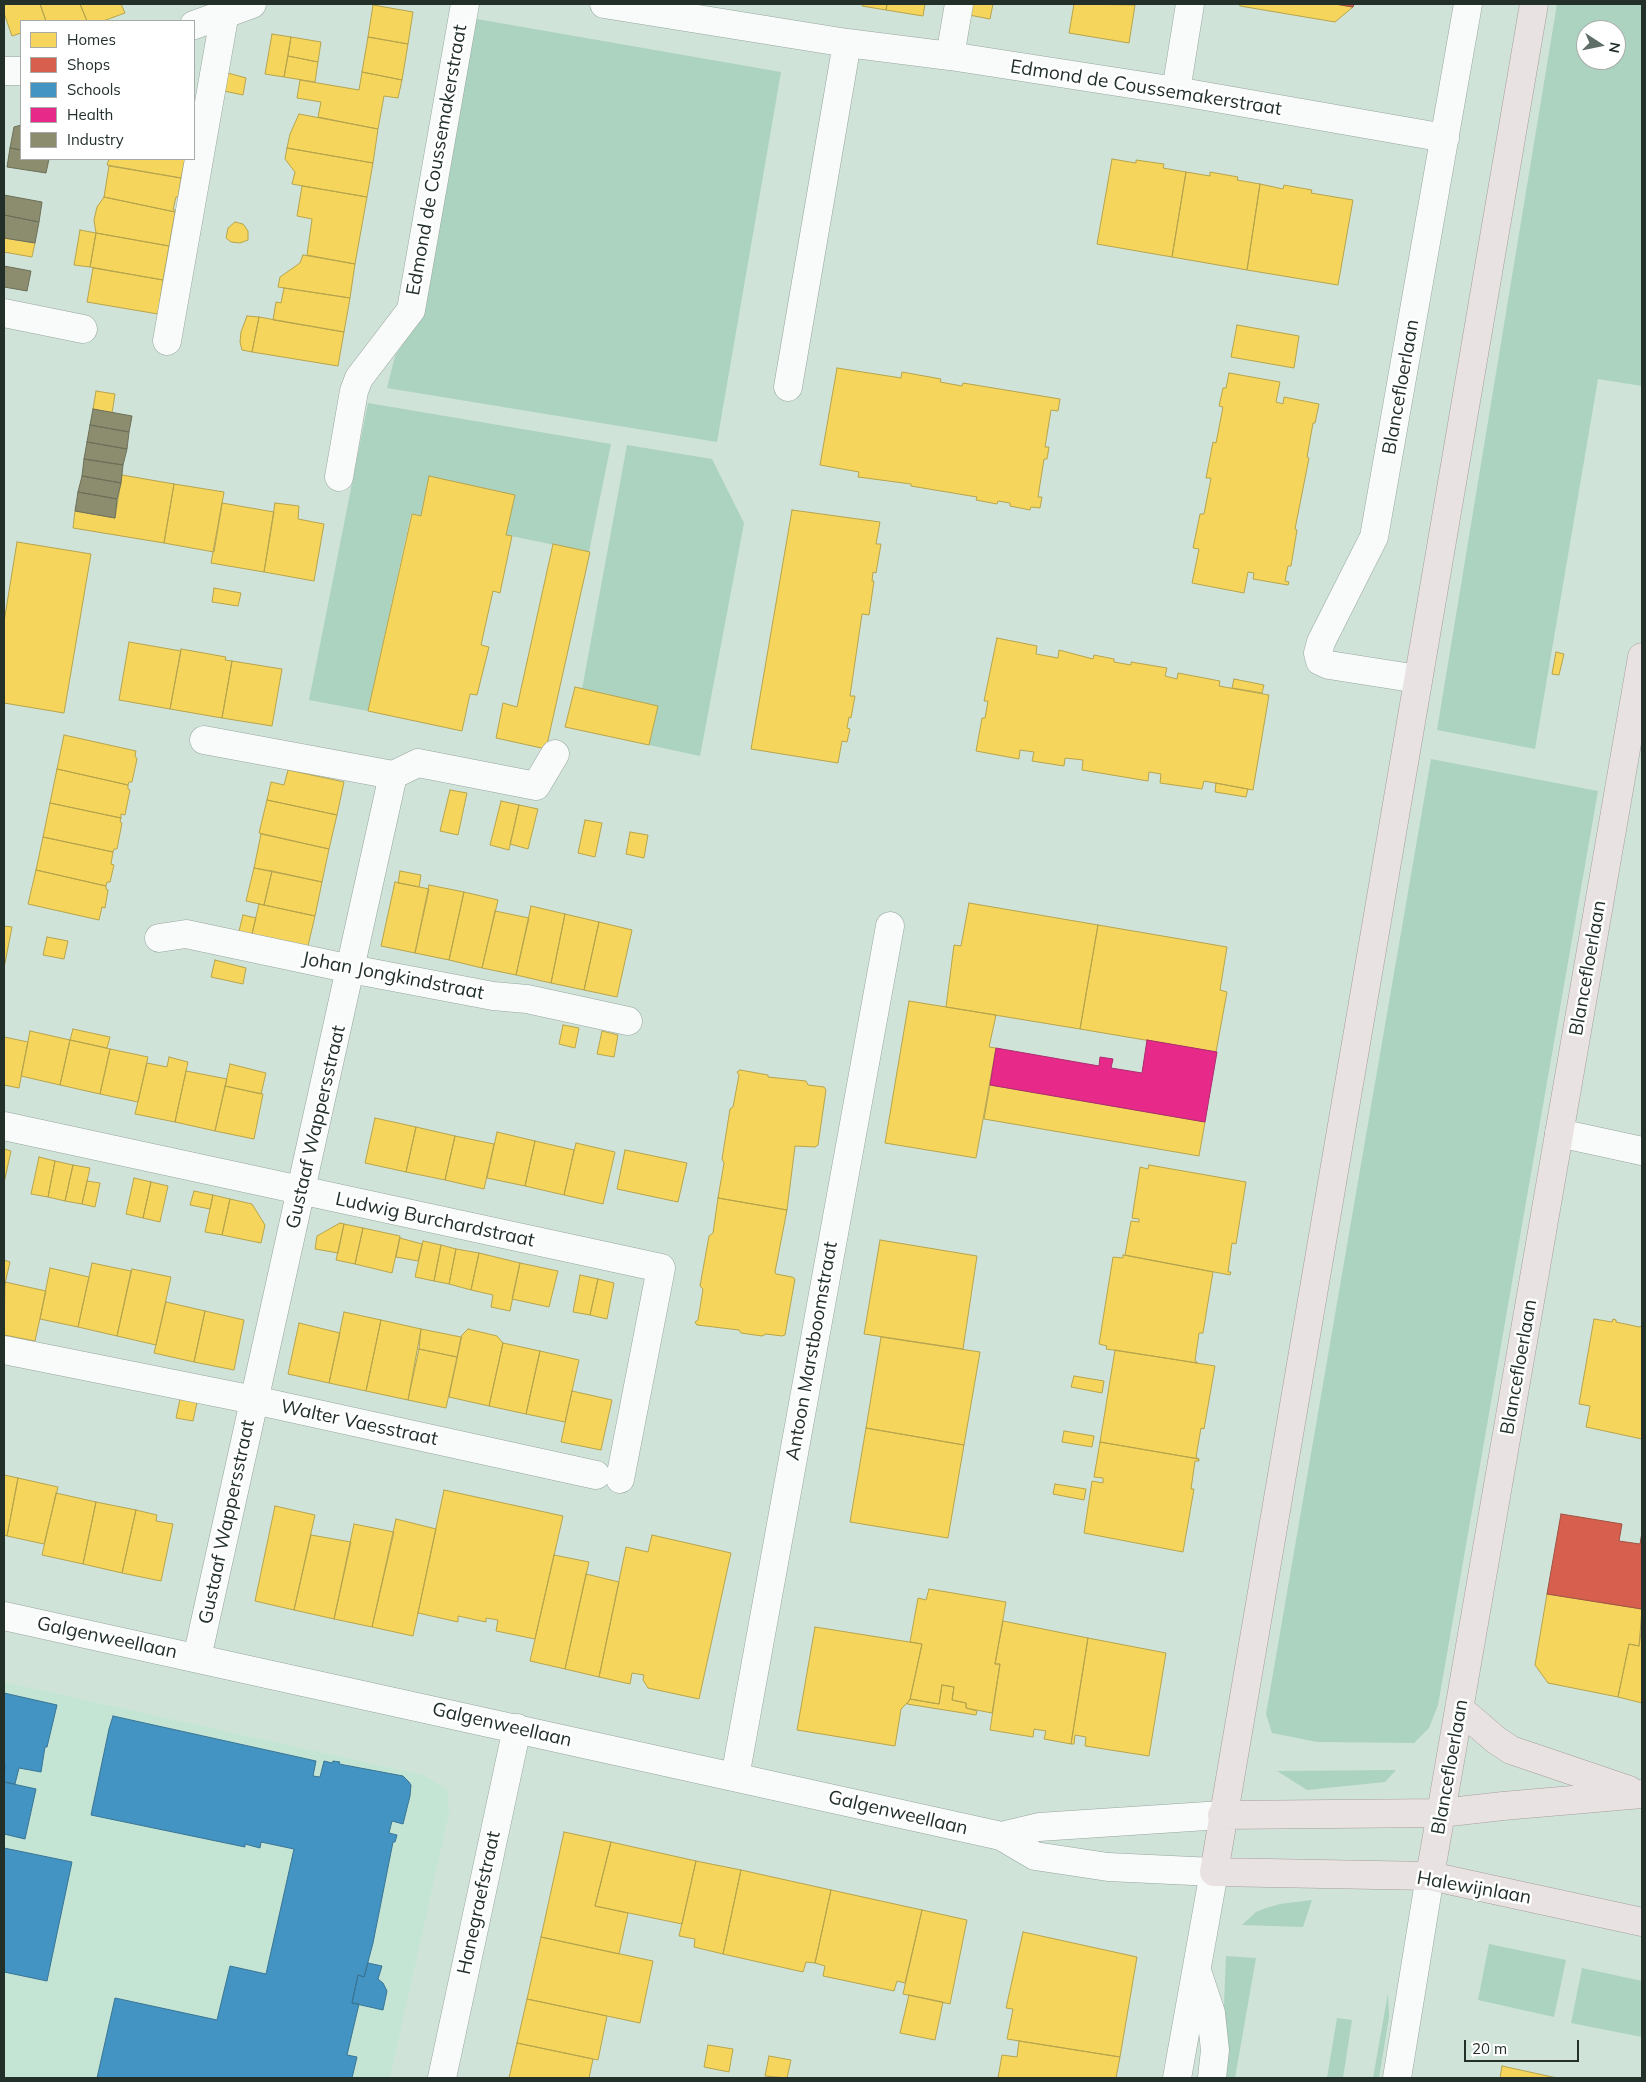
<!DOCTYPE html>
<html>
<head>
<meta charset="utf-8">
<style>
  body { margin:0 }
  #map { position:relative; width:1646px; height:2082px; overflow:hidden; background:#d0e3d9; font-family:Mulish,sans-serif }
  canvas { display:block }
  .frame { position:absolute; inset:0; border:5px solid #223029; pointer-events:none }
  .legend { position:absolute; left:20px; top:20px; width:175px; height:140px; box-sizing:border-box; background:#fff; border:1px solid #a7aca9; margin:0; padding:6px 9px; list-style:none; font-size:15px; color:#223029 }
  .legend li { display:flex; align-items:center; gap:10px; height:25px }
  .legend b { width:25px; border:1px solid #a7aca9 }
  .north { position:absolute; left:1576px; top:20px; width:50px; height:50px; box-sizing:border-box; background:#fff; border:1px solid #a7aca9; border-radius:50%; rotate:101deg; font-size:14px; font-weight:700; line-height:20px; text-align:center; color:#223029 }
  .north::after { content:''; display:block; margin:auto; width:18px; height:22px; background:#5f6f67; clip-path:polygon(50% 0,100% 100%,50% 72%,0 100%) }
  .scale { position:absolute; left:1464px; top:2040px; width:115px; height:22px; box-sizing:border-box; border:2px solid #223029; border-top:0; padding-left:6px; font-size:15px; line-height:18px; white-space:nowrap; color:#223029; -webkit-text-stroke:4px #fff; paint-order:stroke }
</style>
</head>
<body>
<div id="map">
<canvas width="1646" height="2082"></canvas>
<div class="frame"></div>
<ul class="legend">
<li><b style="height:14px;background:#f6d55c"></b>Homes</li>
<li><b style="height:14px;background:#d6604d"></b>Shops</li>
<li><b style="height:14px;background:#4393c3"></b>Schools</li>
<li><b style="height:14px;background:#e7298a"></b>Health</li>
<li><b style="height:14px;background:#8c8c6e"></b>Industry</li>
</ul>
<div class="north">N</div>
<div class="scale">20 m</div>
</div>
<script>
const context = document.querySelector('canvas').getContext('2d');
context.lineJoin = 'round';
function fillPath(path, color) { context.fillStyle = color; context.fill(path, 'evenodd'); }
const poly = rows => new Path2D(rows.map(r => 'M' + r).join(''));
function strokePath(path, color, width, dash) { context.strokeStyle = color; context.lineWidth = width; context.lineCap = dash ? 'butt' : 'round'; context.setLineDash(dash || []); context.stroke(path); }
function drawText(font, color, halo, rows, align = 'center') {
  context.font = font + ' Mulish,sans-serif'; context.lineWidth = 5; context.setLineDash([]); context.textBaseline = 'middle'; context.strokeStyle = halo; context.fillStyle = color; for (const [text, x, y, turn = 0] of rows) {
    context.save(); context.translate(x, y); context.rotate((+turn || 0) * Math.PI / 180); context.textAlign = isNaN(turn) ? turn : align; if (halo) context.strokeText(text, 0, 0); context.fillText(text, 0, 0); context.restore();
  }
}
fillPath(poly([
  [4,1682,423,1775,447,1789,449,1813,390,2078,4,2078]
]), '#c4e5d4');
fillPath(poly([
  [1557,4,1642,4,1642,386,1598,379,1535,749,1437,730],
  [1586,30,1616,30,1616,60,1586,60],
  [471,18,781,72,717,442,387,388,395,356,419,319],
  [368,403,611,444,589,552,506,535,429,477,421,516,411,514,368,711,309,700],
  [627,445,712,459,744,523,700,756,649,745,658,706,582,689],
  [1431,759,1598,791,1438,1705,1429,1728,1414,1743,1317,1742,1272,1733,1266,1714],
  [1396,1770,1385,1782,1307,1790,1277,1771],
  [1312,1900,1303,1927,1242,1925,1256,1912,1266,1908,1280,1904],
  [1489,1944,1566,1960,1554,2017,1478,2000],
  [1226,1956,1256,1958,1235,2078,1221,2078],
  [1582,1968,1642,1981,1642,2037,1571,2023],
  [1388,1993,1389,2017,1379,2078,1373,2078],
  [1337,2018,1352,2020,1343,2078,1327,2078]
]), '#abd3bf');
const homes = poly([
  [4,4,40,4,46,21,21,21,21,33,12,36,4,13,4,4],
  [40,4,80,4,87,21,46,21,40,4],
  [80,4,121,4,125,13,103,21,87,21,80,4],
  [863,4,887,4,886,10,862,6,863,4],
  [887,4,925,4,923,16,886,10,887,4],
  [971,4,993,4,990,19,969,15,971,4],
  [1074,4,1135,5,1129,43,1069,33,1074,4],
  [1239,4,1335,4,1353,7,1335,22,1240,6,1239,4],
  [373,5,413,12,408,44,368,37,373,5],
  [272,34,291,37,284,77,265,74,272,34],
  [291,37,321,42,318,62,288,56,291,37],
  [368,37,408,44,402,80,362,72,368,37],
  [288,56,318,62,315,82,284,77,288,56],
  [362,72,402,80,398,98,384,96,378,129,318,117,321,102,297,98,300,80,359,90,362,72],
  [228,73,246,78,243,95,224,91,228,73],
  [299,114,378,129,373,163,287,148,290,134,299,114],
  [287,148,373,163,367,197,292,184,295,172,285,159,287,148],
  [109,159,185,159,181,178,107,165,109,159],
  [1112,159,1136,163,1136,160,1164,164,1163,168,1186,172,1172,257,1097,244,1112,159],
  [109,166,181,178,178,197,176,197,173,210,176,210,175,212,104,197,109,166],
  [1186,172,1210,176,1210,172,1238,177,1237,180,1260,184,1247,270,1172,257,1186,172],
  [1260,184,1283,189,1284,185,1312,190,1311,193,1353,200,1338,285,1247,270,1260,184],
  [302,186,367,197,355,264,307,255,312,219,297,216,302,186],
  [104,197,175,212,169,246,96,233,94,220,97,207,104,197],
  [235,222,243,224,248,231,248,240,240,243,231,242,226,238,228,228,235,222],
  [80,230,96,233,90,267,74,265,80,230],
  [96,233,169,246,163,280,90,267,96,233],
  [4,238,35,243,32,257,4,252,4,238],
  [303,255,355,264,350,298,278,287,280,277,300,263,303,255],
  [93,268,163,280,158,314,87,302,93,268],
  [284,288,350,298,344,332,273,320,276,302,281,303,284,288],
  [247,316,259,317,252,352,242,350,240,342,241,332,247,316],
  [259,317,344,332,338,366,252,352,259,317],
  [1237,325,1299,336,1294,368,1231,357,1237,325],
  [837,368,901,378,902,372,941,379,940,382,962,386,963,383,1060,399,1058,411,1051,410,1045,447,1049,447,1047,459,1044,459,1038,497,1042,497,1040,508,1031,507,1030,510,1010,506,1010,503,998,501,997,504,976,500,977,497,911,486,911,484,858,477,859,472,820,465,837,368],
  [1229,373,1280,382,1276,402,1283,404,1284,397,1319,404,1315,423,1313,423,1307,457,1309,458,1295,529,1297,530,1291,566,1288,566,1285,581,1289,582,1288,585,1253,579,1254,573,1248,572,1244,593,1192,583,1199,549,1193,548,1200,514,1204,514,1211,478,1206,478,1213,442,1216,443,1223,407,1219,406,1223,388,1226,388,1229,373],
  [96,391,115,394,112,413,93,409,96,391],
  [122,475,174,484,164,543,73,528,75,511,115,518,122,475],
  [429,476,515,495,506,535,512,536,500,593,493,591,481,645,489,647,477,695,470,694,462,731,368,711,412,514,421,516,429,476],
  [174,484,224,492,214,552,164,543,174,484],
  [222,503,274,512,264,572,211,563,222,503],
  [275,503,299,506,298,519,324,524,314,581,264,572,275,503],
  [792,510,880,522,876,544,881,544,876,573,873,572,872,581,874,581,869,615,862,614,850,696,855,696,851,718,849,717,847,728,850,729,847,742,842,741,838,763,751,749,792,510],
  [17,542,91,554,64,713,4,703,4,622,17,542],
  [553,544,590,552,546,749,496,738,503,703,517,707,553,544],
  [214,588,241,593,238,606,212,602,214,588],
  [997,638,1037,646,1036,654,1058,658,1059,650,1093,659,1094,655,1114,659,1114,662,1131,665,1131,662,1167,668,1165,676,1177,679,1178,673,1220,681,1219,686,1269,695,1253,790,1204,781,1202,789,1160,783,1161,774,1149,772,1148,781,1082,770,1083,760,1065,758,1064,766,1032,761,1034,752,1020,750,1019,759,976,751,982,718,985,718,988,701,984,701,997,638],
  [129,642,181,651,170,709,119,700,129,642],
  [181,649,226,657,225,660,232,661,222,718,170,709,181,649],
  [1556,652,1564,654,1559,675,1552,674,1556,652],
  [232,661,282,669,272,726,222,718,232,661],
  [1234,679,1264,685,1262,693,1232,688,1234,679],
  [575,687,658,706,649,745,565,727,575,687],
  [64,735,136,751,135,756,137,759,132,782,129,782,128,785,57,769,64,735],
  [57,769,128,785,128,789,130,790,125,815,121,814,121,818,50,803,57,769],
  [288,770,344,782,337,815,267,800,271,782,284,785,288,770],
  [1216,783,1248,789,1246,797,1215,792,1216,783],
  [450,790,467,793,458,835,440,831,450,790],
  [267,800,337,815,329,849,259,833,267,800],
  [501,801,519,805,509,850,490,845,501,801],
  [50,803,121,818,120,822,122,823,117,849,114,849,113,852,43,837,50,803],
  [519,805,538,809,528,849,510,844,519,805],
  [585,820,602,823,595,857,578,853,585,820],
  [630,832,648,835,644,858,626,854,630,832],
  [261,834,329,849,322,882,254,868,261,834],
  [43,837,113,852,111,864,114,865,110,882,107,882,106,886,36,870,43,837],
  [254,868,272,871,264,905,246,901,254,868],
  [36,870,106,886,106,889,108,890,105,908,102,907,99,920,28,904,36,870],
  [272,871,322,882,315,916,264,905,272,871],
  [400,871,421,875,419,887,398,883,400,871],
  [395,882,429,889,415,953,381,946,395,882],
  [429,885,464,892,449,960,415,953,429,885],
  [464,892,498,900,482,968,449,960,464,892],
  [969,903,1098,925,1080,1029,946,1007,954,945,961,946,969,903],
  [259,904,315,916,307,950,251,938,259,904],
  [531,906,565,914,551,983,516,975,531,906],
  [495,911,529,918,516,975,482,968,495,911],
  [565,914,599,922,584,990,551,983,565,914],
  [243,915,256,918,251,938,238,935,243,915],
  [599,922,632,930,617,997,584,990,599,922],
  [1098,925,1227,947,1220,990,1227,992,1216,1052,1080,1029,1098,925],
  [4,926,12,927,4,968,4,926],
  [47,937,68,941,64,959,43,955,47,937],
  [215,960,246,968,243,984,211,977,215,960],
  [909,1001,996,1015,989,1047,996,1048,976,1158,885,1143,909,1001],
  [563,1025,579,1028,575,1048,559,1044,563,1025],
  [73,1029,110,1037,107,1048,70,1040,73,1029],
  [30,1031,70,1040,60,1085,21,1076,30,1031],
  [602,1031,618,1035,614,1057,597,1054,602,1031],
  [4,1037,28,1042,19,1088,4,1085,4,1037],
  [70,1040,110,1049,100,1094,60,1085,70,1040],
  [110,1049,148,1057,138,1102,100,1094,110,1049],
  [169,1057,188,1062,175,1122,135,1114,147,1063,167,1067,169,1057],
  [230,1064,266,1073,261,1094,225,1086,230,1064],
  [740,1070,768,1075,768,1077,806,1081,808,1085,824,1087,826,1090,818,1145,815,1147,795,1146,787,1210,718,1198,724,1163,722,1159,730,1109,733,1107,739,1075,737,1072,740,1070],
  [186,1071,227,1079,215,1131,175,1122,186,1071],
  [990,1085,1205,1122,1199,1156,984,1119,990,1085],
  [225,1086,263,1094,254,1139,215,1131,225,1086],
  [375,1118,416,1127,406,1172,365,1163,375,1118],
  [416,1127,455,1136,445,1180,406,1172,416,1127],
  [497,1132,535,1141,525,1186,487,1178,497,1132],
  [455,1136,494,1144,484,1189,445,1180,455,1136],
  [535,1141,574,1150,564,1195,525,1186,535,1141],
  [576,1143,615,1152,603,1204,564,1195,576,1143],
  [4,1149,11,1151,4,1183,4,1149],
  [625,1150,687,1163,678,1202,617,1189,625,1150],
  [39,1157,55,1161,48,1197,31,1194,39,1157],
  [55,1161,73,1165,65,1201,48,1197,55,1161],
  [73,1165,90,1168,82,1204,65,1201,73,1165],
  [1149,1165,1246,1182,1236,1244,1232,1243,1228,1272,1231,1272,1230,1275,1125,1255,1131,1221,1139,1222,1139,1219,1132,1218,1140,1167,1148,1169,1149,1165],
  [134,1178,151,1182,143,1218,126,1214,134,1178],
  [87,1181,100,1183,95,1207,82,1204,87,1181],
  [151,1182,168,1186,160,1222,143,1218,151,1182],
  [194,1191,213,1195,210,1209,190,1205,194,1191],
  [213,1195,230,1199,222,1235,205,1232,213,1195],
  [718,1198,787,1210,775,1272,776,1274,792,1277,795,1279,785,1335,782,1336,766,1334,762,1336,741,1333,739,1330,697,1325,695,1322,698,1320,703,1289,700,1286,709,1236,713,1233,718,1198],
  [230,1199,252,1204,265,1225,261,1243,222,1235,230,1199],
  [340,1223,344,1224,338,1253,315,1249,317,1236,340,1223],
  [344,1224,363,1228,355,1264,336,1260,344,1224],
  [363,1228,400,1236,392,1273,355,1264,363,1228],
  [400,1238,422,1244,418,1261,396,1257,400,1238],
  [880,1240,977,1256,963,1349,864,1334,880,1240],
  [423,1241,441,1245,434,1281,415,1277,423,1241],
  [441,1245,456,1249,449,1284,434,1281,441,1245],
  [456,1249,479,1253,471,1290,449,1284,456,1249],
  [479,1253,520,1263,510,1311,491,1307,493,1295,471,1290,479,1253],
  [1123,1255,1213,1272,1203,1333,1199,1333,1195,1361,1198,1363,1106,1349,1107,1346,1099,1344,1113,1257,1123,1258,1123,1255],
  [4,1260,10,1262,4,1288,4,1260],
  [92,1263,131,1271,117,1336,78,1327,92,1263],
  [520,1263,558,1271,549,1307,512,1299,520,1263],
  [50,1268,89,1277,78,1327,40,1319,50,1268],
  [132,1269,171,1277,156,1345,117,1336,132,1269],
  [580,1275,598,1279,590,1315,573,1312,580,1275],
  [598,1279,614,1283,607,1319,590,1315,598,1279],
  [5,1282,46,1291,35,1341,4,1335,5,1282],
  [166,1302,205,1311,194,1362,154,1353,166,1302],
  [205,1311,244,1320,234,1370,194,1362,205,1311],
  [344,1312,381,1320,366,1391,329,1383,344,1312],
  [1594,1319,1612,1322,1613,1319,1616,1320,1616,1322,1639,1327,1642,1326,1642,1439,1586,1427,1590,1406,1579,1404,1594,1319],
  [381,1320,421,1329,408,1400,366,1391,381,1320],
  [299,1323,340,1333,329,1383,288,1374,299,1323],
  [421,1329,461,1337,457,1357,419,1349,421,1329],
  [468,1329,497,1336,503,1343,489,1406,449,1397,462,1335,468,1329],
  [881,1337,980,1352,964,1445,866,1428,881,1337],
  [503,1343,540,1351,526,1414,489,1406,503,1343],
  [419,1349,457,1357,446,1408,408,1400,419,1349],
  [1115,1350,1215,1366,1204,1429,1201,1428,1196,1457,1199,1459,1100,1442,1115,1350],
  [540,1351,579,1360,565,1422,526,1414,540,1351],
  [1074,1376,1104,1381,1102,1393,1071,1387,1074,1376],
  [572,1391,612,1400,601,1450,561,1442,572,1391],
  [180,1399,197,1402,193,1421,176,1418,180,1399],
  [866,1428,964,1445,948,1538,850,1522,866,1428],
  [1064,1431,1094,1436,1092,1447,1062,1442,1064,1431],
  [1100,1442,1199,1459,1199,1461,1195,1461,1191,1489,1194,1489,1183,1552,1084,1533,1092,1481,1103,1483,1103,1478,1094,1477,1100,1442],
  [4,1475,18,1478,7,1536,4,1535,4,1475],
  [18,1478,58,1487,44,1544,7,1536,18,1478],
  [1055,1484,1086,1489,1084,1500,1053,1494,1055,1484],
  [444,1490,563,1516,535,1639,496,1631,498,1620,486,1618,486,1622,458,1616,458,1622,418,1613,444,1490],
  [56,1493,96,1502,83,1564,42,1555,56,1493],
  [96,1502,136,1510,122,1573,83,1564,96,1502],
  [275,1506,315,1515,294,1610,255,1601,275,1506],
  [136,1510,157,1515,156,1521,173,1524,161,1581,122,1573,136,1510],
  [396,1519,436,1529,413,1636,372,1627,396,1519],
  [354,1524,394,1532,372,1627,334,1619,354,1524],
  [311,1535,351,1542,334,1619,294,1610,311,1535],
  [652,1535,731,1553,699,1699,648,1688,643,1680,644,1675,632,1673,630,1684,599,1677,626,1547,648,1552,652,1535],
  [554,1555,589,1562,565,1669,530,1661,554,1555],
  [586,1574,619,1582,599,1677,565,1669,586,1574],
  [929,1589,1006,1602,995,1664,1000,1664,992,1713,966,1708,966,1703,952,1700,954,1687,942,1685,939,1704,910,1699,922,1644,910,1642,918,1598,926,1600,929,1589],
  [1547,1594,1642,1609,1639,1646,1629,1644,1618,1697,1548,1683,1535,1665,1547,1594],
  [1003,1621,1088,1638,1071,1744,1044,1739,1046,1731,1034,1729,1033,1737,990,1730,1000,1664,995,1664,1003,1621],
  [1642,1626,1642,1703,1618,1697,1629,1644,1639,1646,1642,1626],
  [815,1627,922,1644,910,1700,901,1709,895,1746,797,1730,815,1627],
  [1088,1638,1166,1653,1149,1756,1085,1746,1086,1737,1075,1735,1074,1744,1071,1744,1088,1638],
  [942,1685,954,1687,952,1700,966,1703,966,1708,977,1711,976,1715,907,1704,910,1699,939,1704,942,1685],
  [564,1832,611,1842,595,1906,628,1913,619,1954,541,1937,564,1832],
  [611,1842,696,1861,682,1924,595,1906,611,1842],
  [696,1861,741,1870,723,1954,694,1947,695,1939,679,1936,696,1861],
  [741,1870,831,1890,815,1963,806,1962,803,1972,723,1954,741,1870],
  [831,1890,922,1910,905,1983,897,1981,894,1991,823,1976,825,1966,815,1963,831,1890],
  [922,1910,967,1920,950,2004,903,1994,922,1910],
  [1023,1932,1137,1957,1120,2057,1007,2039,1013,2009,1006,2008,1023,1932],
  [541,1937,653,1961,640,2023,527,1999,541,1937],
  [909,1995,943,2002,935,2040,900,2033,909,1995],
  [527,1999,607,2016,598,2060,517,2043,527,1999],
  [1019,2041,1120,2057,1116,2078,998,2078,1002,2055,1017,2057,1019,2041],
  [517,2043,593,2059,589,2078,509,2078,517,2043],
  [708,2045,733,2049,729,2072,704,2067,708,2045],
  [769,2056,791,2060,787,2078,765,2076,769,2056],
  [1502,2066,1557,2078,1500,2078,1502,2066]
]);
fillPath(homes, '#f6d55c');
strokePath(homes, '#b6a44d', 1);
const shops = poly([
  [1335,4,1354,4,1353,7,1335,4],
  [1561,1514,1622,1524,1619,1541,1640,1544,1642,1532,1642,1609,1547,1594,1561,1514]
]);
fillPath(shops, '#d6604d');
strokePath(shops, '#a05242', 1);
const schools = poly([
  [4,1693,57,1705,47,1747,45,1747,41,1772,19,1768,15,1784,4,1782,5,1765,4,1764,4,1693],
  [113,1716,316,1761,313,1776,320,1777,324,1761,332,1763,333,1761,340,1762,339,1764,403,1776,409,1782,411,1785,410,1796,403,1824,392,1821,389,1833,397,1835,395,1842,393,1842,373,1943,364,1977,358,1975,352,2003,359,2004,347,2055,357,2057,352,2078,97,2078,115,1998,217,2020,230,1966,266,1974,294,1849,261,1842,260,1848,245,1844,245,1847,91,1815,109,1729,113,1716],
  [4,1782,36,1789,25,1839,4,1834,4,1782],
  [4,1848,72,1862,47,1981,4,1972,4,1848],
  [368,1963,382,1966,378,1979,383,1983,387,1991,383,2010,352,2003,358,1975,364,1977,368,1963]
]);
fillPath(schools, '#4393c3');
strokePath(schools, '#397595', 1);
const health = poly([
  [1147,1040,1217,1052,1205,1122,990,1085,996,1048,1099,1066,1100,1057,1113,1059,1111,1068,1142,1073,1147,1040]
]);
fillPath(health, '#e7298a');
strokePath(health, '#ac2b6d', 1);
const industry = poly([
  [21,125,21,150,10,148,14,127,21,125],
  [10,148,21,150,21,159,49,159,46,173,7,167,10,148],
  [4,195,42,202,39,222,4,215,4,195],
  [4,215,39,222,35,243,4,238,4,215],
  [4,266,31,271,27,291,4,287,4,266],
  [93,409,132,416,129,432,90,425,93,409],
  [90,425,129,432,127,449,87,442,90,425],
  [87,442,127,449,123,465,84,459,87,442],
  [84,459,123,465,121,483,82,476,84,459],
  [82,476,121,483,117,499,78,492,82,476],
  [78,492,117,499,115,518,75,511,78,492]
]);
fillPath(industry, '#8c8c6e');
strokePath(industry, '#6c7059', 1);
const minor = poly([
  [604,4,847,43,950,56,1176,91,1445,138],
  [194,25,252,4],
  [950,56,959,4],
  [4,71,21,71],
  [1176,91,1190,4],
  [4,313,83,329],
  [167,341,225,12],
  [788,387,847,43],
  [339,477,354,391,359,378,411,310,465,4],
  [1418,679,1329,665,1320,661,1318,653,1321,642,1374,537,1468,4],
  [204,740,393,775],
  [159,938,186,934,351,969,493,996,527,999,628,1021],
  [4,1126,661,1268,620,1479],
  [1559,1133,1642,1151],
  [4,1350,254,1400,596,1475],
  [4,1616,1001,1836,1035,1856,1108,1867,1214,1872,1177,2078],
  [197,1658,393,775,418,763,536,786,555,754],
  [735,1777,890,926],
  [1001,1836,1039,1827,1222,1815],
  [1197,1971,1211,2013,1215,2050,1212,2078],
  [442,2078,517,1728],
  [1397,2078,1430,1876]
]);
const major = poly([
  [1534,4,1214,1872,1430,1876,1642,1922],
  [1461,1710,1496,1740,1511,1750,1629,1790],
  [1222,1815,1441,1813,1503,1806,1642,1794],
  [1430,1876,1642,657]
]);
strokePath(minor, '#96a59e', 29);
strokePath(major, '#a59f9b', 29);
strokePath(minor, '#f8fbf9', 28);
strokePath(major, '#e9e2e2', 28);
drawText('19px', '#223029', '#fff', [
  ["Edmond de Coussemakerstraat",1146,88,9],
  ["Edmond de Coussemakerstraat",437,160,-80],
  ["Blancefloerlaan",1401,387,-80],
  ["Blancefloerlaan",1588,968,-80],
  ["Johan Jongkindstraat",393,976,11],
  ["Gustaaf Wappersstraat",316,1127,-77],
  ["Ludwig Burchardstraat",435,1220,12],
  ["Antoon Marstboomstraat",812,1351,-80],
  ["Blancefloerlaan",1519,1367,-80],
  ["Walter Vaesstraat",359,1423,12],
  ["Gustaaf Wappersstraat",227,1522,-78],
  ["Galgenweellaan",107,1638,12],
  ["Galgenweellaan",502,1725,13],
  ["Blancefloerlaan",1450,1767,-80],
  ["Galgenweellaan",898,1813,13],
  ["Halewijnlaan",1474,1888,10],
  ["Hanegraefstraat",479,1903,-78]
]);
</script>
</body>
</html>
